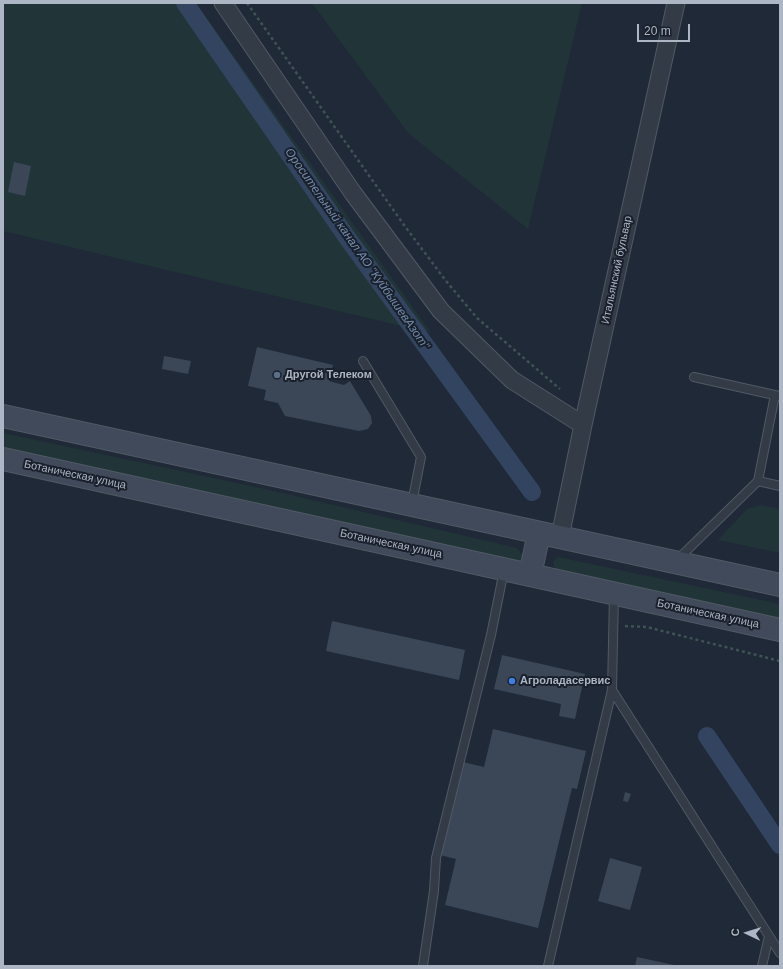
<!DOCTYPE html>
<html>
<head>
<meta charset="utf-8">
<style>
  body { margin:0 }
  #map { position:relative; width:783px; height:969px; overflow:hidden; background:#1f2937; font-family:Helvetica,sans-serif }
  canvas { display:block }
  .frame { position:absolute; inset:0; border:4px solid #adb6c4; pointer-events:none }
  .north { position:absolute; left:727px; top:913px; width:40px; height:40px; -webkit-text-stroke:3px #19202c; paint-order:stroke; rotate:274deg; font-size:11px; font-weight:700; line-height:16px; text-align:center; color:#adb6c4 }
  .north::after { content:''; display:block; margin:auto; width:14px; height:18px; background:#adb6c4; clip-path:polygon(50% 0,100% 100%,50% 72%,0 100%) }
  .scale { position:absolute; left:637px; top:24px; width:53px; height:18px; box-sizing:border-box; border:2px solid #adb6c4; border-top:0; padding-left:5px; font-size:12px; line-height:14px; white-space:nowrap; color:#adb6c4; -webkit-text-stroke:3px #19202c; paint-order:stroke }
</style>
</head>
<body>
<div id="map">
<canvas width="783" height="969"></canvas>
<div class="frame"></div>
<div class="north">С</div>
<div class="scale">20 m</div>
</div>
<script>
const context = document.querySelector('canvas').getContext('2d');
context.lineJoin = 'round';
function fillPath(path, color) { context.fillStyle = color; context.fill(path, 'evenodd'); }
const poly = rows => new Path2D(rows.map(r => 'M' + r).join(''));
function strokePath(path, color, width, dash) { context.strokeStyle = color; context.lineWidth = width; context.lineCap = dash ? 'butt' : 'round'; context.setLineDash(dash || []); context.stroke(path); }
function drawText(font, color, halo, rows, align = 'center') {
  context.font = font + ' Helvetica,sans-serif'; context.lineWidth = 4; context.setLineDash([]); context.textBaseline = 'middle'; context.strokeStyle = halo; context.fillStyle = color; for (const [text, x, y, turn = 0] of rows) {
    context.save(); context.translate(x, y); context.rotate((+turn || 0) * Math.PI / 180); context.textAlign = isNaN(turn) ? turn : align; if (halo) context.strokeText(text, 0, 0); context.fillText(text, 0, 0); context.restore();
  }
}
fillPath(poly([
  [3,3,196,3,431,333,3,231],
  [312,3,582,3,528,229,408,133],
  [3,433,265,489,517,548,522,554,522,557,520,562,3,449],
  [761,505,780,509,780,553,718,540,747,509],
  [558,557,780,604,780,622,555,571,553,562]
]), '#213538');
strokePath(poly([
  [185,3,346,236,532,492],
  [707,736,780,845]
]), '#32445f', 18);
fillPath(poly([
  [14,162,31,166,25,196,8,192],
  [257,347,333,365,329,381,344,385,350,381,371,416,372,423,368,429,359,431,285,416,278,403,264,400,266,390,248,386],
  [164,356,191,361,188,374,162,369],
  [332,621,465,650,459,680,326,651],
  [502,655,585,674,575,719,559,716,561,704,494,689],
  [493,729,586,751,577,789,572,788,538,928,445,905,456,859,440,855,463,762,484,767],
  [625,792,631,794,628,802,623,801],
  [610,858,642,867,630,910,598,901],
  [637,957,674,965,673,966,635,966]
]), '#3b4757');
const service = poly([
  [363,361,421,457,412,503],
  [694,377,779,396],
  [758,481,780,486],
  [677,560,758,481,775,395],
  [614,594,612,690,780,953],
  [423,966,434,891,436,858,491,635,504,570],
  [548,966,612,690],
  [762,966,769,936]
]);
const minor = poly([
  [223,3,353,193,441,311,512,380,583,425],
  [560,537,583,425,676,3]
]);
const secondary = poly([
  [3,416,780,585],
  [3,459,780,630],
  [530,575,539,533]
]);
strokePath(service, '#505965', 10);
strokePath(minor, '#505965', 19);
strokePath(secondary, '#505965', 24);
strokePath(poly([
  [247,3,404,225,446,281,477,318,560,389],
  [625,626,647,627,780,661]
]), '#3f5255', 2.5, [3, 3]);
strokePath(service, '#333b47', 8);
strokePath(minor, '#333b47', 17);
strokePath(secondary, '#414a5a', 22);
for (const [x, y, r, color] of [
  [277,375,4,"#5c6f8a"],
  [512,681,4,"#3f7fe0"]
]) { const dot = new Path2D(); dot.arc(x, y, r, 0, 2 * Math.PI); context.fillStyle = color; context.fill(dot); strokePath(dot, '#19202c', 1.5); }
drawText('11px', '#adb6c4', '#19202c', [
  ["Итальянский бульвар",617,270,-78],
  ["Ботаническая улица",75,475,12],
  ["Ботаническая улица",391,544,12],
  ["Ботаническая улица",708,614,12]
]);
drawText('bold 11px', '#adb6c4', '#19202c', [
  ["Другой Телеком",285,375],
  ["Агроладасервис",520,681]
], 'left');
drawText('italic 12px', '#748dad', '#19202c', [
  ["Оросительный канал АО \"КуйбышевАзот\"",357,249,55]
]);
</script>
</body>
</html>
